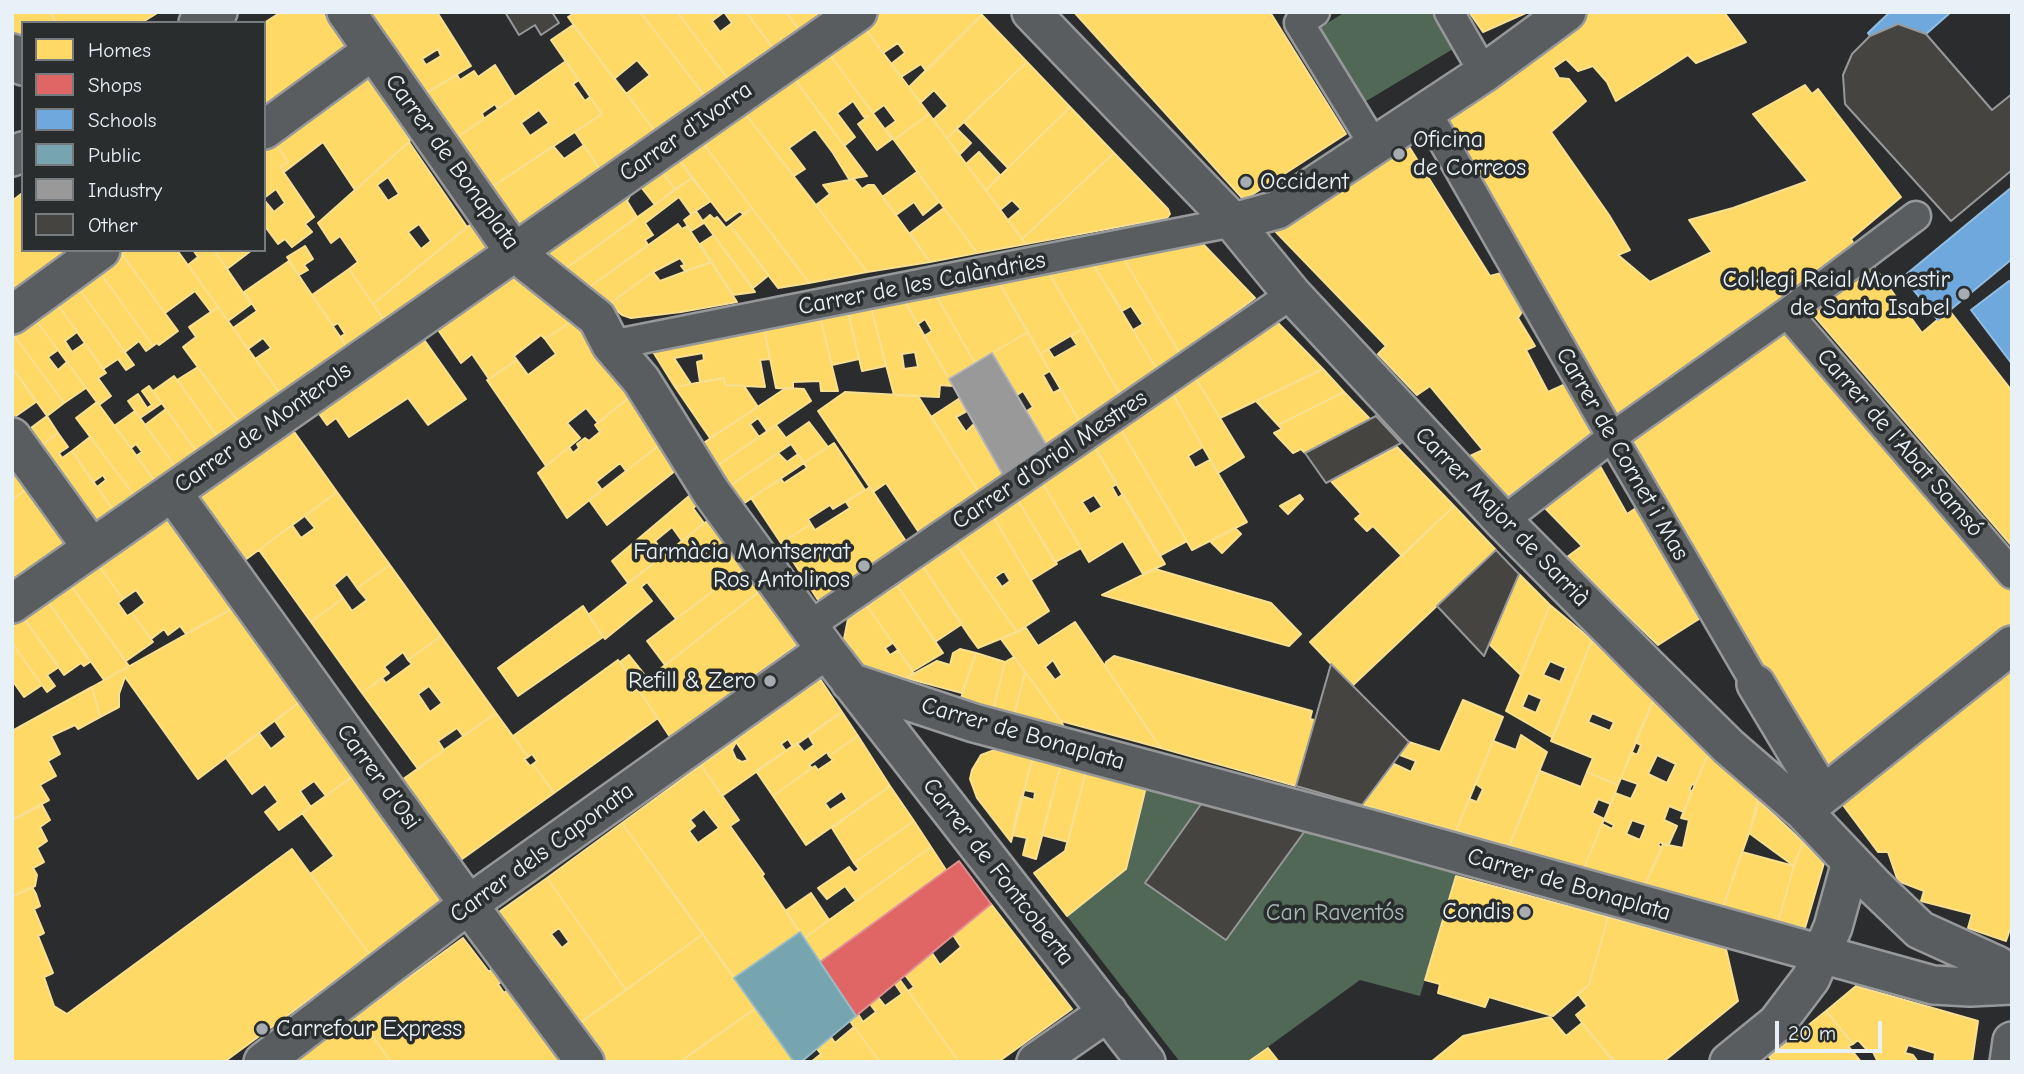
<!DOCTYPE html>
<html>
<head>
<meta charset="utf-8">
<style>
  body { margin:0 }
  #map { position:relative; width:2024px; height:1074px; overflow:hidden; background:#2b2c2d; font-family:"Comic Neue",sans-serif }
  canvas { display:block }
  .frame { position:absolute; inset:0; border:14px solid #e8f1f8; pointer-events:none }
  .legend { position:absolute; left:21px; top:21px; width:245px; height:231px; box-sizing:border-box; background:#2a2d2e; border:2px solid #767b7f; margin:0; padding:9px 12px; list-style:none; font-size:21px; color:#e8f1f8 }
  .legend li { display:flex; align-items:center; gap:14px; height:35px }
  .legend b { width:35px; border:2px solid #767b7f }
  .scale { position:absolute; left:1775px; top:1021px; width:107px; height:32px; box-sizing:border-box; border:4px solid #e8f1f8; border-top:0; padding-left:9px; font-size:21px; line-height:24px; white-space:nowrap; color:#e8f1f8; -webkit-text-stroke:5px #2a2d2e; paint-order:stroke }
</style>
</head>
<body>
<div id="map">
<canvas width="2024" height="1074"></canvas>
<div class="frame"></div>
<ul class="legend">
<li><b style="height:19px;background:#ffd966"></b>Homes</li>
<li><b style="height:19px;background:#e06666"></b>Shops</li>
<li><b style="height:19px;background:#6fa8dc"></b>Schools</li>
<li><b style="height:19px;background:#76a5af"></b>Public</li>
<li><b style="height:19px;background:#999"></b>Industry</li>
<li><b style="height:19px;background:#454441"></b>Other</li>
</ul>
<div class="scale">20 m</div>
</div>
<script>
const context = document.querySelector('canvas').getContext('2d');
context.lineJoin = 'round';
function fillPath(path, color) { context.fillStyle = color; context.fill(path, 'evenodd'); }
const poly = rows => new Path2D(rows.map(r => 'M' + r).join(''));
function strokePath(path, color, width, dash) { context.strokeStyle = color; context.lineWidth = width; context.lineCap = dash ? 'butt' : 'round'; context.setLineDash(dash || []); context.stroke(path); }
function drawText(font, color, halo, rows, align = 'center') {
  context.font = font + ' "Comic Neue",sans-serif'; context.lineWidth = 7; context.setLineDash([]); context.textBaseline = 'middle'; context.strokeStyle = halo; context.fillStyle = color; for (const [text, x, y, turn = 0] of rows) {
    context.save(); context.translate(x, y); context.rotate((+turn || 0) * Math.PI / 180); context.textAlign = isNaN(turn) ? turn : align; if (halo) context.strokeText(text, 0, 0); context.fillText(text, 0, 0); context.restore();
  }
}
fillPath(poly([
  [1345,12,1432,12,1453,49,1363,103,1318,29],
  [1146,787,1204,800,1145,883,1307,828,1311,834,1331,840,1340,833,1458,867,1420,996,1360,980,1247,1062,1180,1062,1067,916,1126,869]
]), '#516857');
const homes = poly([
  [12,12,49,12,57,23,23,23,23,47,12,33,12,12],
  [49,12,159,12,141,23,57,23,49,12],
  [281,12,322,12,350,52,271,111,264,101,264,23,281,12],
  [367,12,437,12,471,66,419,97,367,12],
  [438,49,441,56,426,65,422,59,438,49],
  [576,12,640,12,711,104,662,140,626,94,650,75,637,60,614,79,568,17,576,12],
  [640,12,677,12,732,84,709,101,640,12],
  [677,12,724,12,712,21,720,32,732,23,724,12,746,12,776,52,732,84,677,12],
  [746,12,786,12,804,37,778,55,746,12],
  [786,12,825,12,799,30,786,12],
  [874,12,980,12,982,15,926,71,921,64,901,77,891,64,905,53,898,43,883,53,860,22,874,12],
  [1074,12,1270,12,1346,134,1244,200,1074,12],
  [1469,12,1528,12,1483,32,1469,12],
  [1585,12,1724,12,1746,42,1696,63,1688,55,1616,101,1607,82,1593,66,1578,71,1566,59,1553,68,1559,78,1569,79,1586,101,1551,132,1609,215,1630,250,1618,255,1650,282,1712,252,1689,220,1733,208,1808,181,1753,114,1805,85,1812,94,1818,89,1901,197,1851,239,1855,246,1615,416,1443,111,1585,12],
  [982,15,1027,62,947,138,933,120,948,106,934,90,920,103,909,87,982,15],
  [860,22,929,114,894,140,885,129,896,121,884,105,873,113,825,48,860,22],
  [573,25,656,132,601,171,575,132,602,114,551,40,573,25],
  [825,48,892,139,877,150,858,124,869,116,864,117,853,101,837,113,855,137,844,146,789,72,825,48],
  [566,61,579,80,573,84,585,101,590,97,602,114,489,189,455,139,566,61],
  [539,110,549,123,530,136,521,123,539,110],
  [1027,62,1070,107,1008,168,964,122,1027,62],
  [495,65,515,97,498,109,495,104,482,113,484,119,455,139,425,94,457,75,460,80,474,71,478,77,495,65],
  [366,71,410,140,409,142,355,190,323,142,284,172,280,167,288,162,273,140,366,71],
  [789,72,867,176,849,179,833,153,815,129,789,148,805,169,794,176,740,107,789,72],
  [740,107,816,205,867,272,809,283,698,137,740,107],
  [1070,107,1114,153,1022,239,1008,220,1021,209,1012,200,1000,210,986,190,1070,107],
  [929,114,1022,239,1026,244,977,253,944,208,894,140,929,114],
  [957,129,971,143,959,155,947,138,957,129],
  [698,137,752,208,744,215,740,211,726,221,674,153,698,137],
  [1403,137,1490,276,1505,272,1522,312,1518,318,1535,346,1526,350,1548,392,1570,382,1593,432,1505,499,1470,456,1483,450,1430,386,1417,395,1378,354,1386,346,1274,230,1403,137],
  [273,140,288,162,280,167,314,217,305,224,312,232,292,247,285,239,278,244,264,225,264,200,274,212,285,203,276,189,264,198,264,147,273,140],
  [409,142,467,227,373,304,349,269,358,262,340,236,331,243,318,223,409,142],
  [388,177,399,194,388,201,377,185,388,177],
  [419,224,431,241,421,249,408,232,419,224],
  [584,145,601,171,517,230,489,189,553,146,564,159,584,145],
  [979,152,1000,175,986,190,966,164,979,152],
  [674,153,692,178,675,189,657,165,674,153],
  [1114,153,1168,209,1170,214,1167,218,1026,244,1022,239,1114,153],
  [657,165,675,189,655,205,641,187,631,194,627,201,637,217,565,269,540,249,657,165],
  [917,172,939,202,923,215,914,202,896,215,882,197,917,172],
  [692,178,711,201,691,214,679,197,645,223,653,235,645,240,648,245,588,288,565,269,692,178],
  [854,179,862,189,868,185,874,185,930,262,867,272,816,205,830,194,823,185,854,179],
  [21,194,23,197,23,250,60,250,67,260,12,300,12,201,21,194],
  [752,208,792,260,809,283,778,288,738,236,730,225,752,208],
  [944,208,970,243,977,253,930,262,910,233,944,208],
  [696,211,704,223,691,231,684,220,696,211],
  [710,215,714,219,717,217,726,228,730,225,769,275,753,288,703,221,710,215],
  [471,224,492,249,386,323,373,304,471,224],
  [678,224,682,229,687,226,711,262,685,271,681,266,685,265,680,258,653,272,609,304,588,288,678,224],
  [714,235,715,237,755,292,733,295,700,244,714,235],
  [1203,244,1255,298,1180,354,1124,259,1203,244],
  [305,246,313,259,304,265,308,270,299,275,287,257,305,246],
  [126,250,177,250,218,307,211,312,195,291,165,313,121,253,126,250],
  [193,250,214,250,251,304,228,321,188,265,198,257,193,250],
  [214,250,252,250,227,269,214,250],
  [121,253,178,331,159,345,157,343,153,346,98,270,121,253],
  [1124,259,1180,354,1157,370,1133,330,1143,324,1131,306,1122,311,1093,264,1124,259],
  [289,261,349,350,282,396,255,359,271,348,263,338,248,349,233,328,257,311,244,292,289,261],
  [711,262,737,302,681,312,631,318,622,315,609,304,653,272,660,281,711,262],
  [1093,264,1157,370,1121,396,1048,272,1093,264],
  [1873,265,1922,333,1949,310,2012,391,2012,546,1812,313,1873,265],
  [349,269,386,323,349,350,340,337,345,334,338,323,333,326,312,295,349,269],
  [512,269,572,321,545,339,541,335,514,356,517,360,489,379,472,354,461,363,434,324,512,269],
  [98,270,153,346,146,351,139,341,125,352,77,286,98,270],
  [1048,272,1082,329,1040,354,998,281,1048,272],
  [998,281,1028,332,975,363,934,292,998,281],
  [77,286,134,365,126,370,118,359,103,369,56,302,77,286],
  [934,292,975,363,949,379,924,336,932,331,925,319,918,324,903,298,934,292],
  [903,298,953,386,940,385,939,397,894,395,870,304,903,298],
  [915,352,918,367,904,369,902,354,915,352],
  [56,302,77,332,65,341,72,352,85,343,106,373,98,378,111,396,99,405,34,318,56,302],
  [846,302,870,304,886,366,862,371,846,302],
  [218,307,282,396,241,426,183,347,196,337,189,327,218,307],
  [847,308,859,359,832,365,819,313,847,308],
  [819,313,838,391,821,391,820,381,793,382,793,389,776,388,763,323,819,313],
  [34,318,58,350,48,357,58,370,67,362,86,388,64,403,13,334,34,318],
  [572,321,589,336,631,396,598,423,586,408,567,423,580,438,546,466,487,380,517,360,528,375,556,354,545,339,572,321],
  [1277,322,1323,369,1220,418,1196,379,1277,322],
  [763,323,770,359,760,360,765,387,725,385,724,378,700,382,697,362,704,360,703,353,674,358,691,384,675,387,650,347,763,323],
  [1082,329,1121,396,1081,424,1040,354,1048,349,1054,358,1077,345,1071,336,1082,329],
  [1787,331,2012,591,2012,626,1822,776,1779,696,1631,437,1787,331],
  [1028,332,1050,371,1043,375,1053,393,1061,389,1081,424,1047,446,1027,411,1033,407,1023,391,1017,395,992,353,1028,332],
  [13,334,64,403,47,416,12,367,13,334],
  [420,334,466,399,428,425,408,398,349,437,336,418,327,425,315,408,420,334],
  [12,367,36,402,13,418,12,417,12,367],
  [198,367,241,426,220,440,177,380,198,367],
  [1323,369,1344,392,1278,425,1256,401,1323,369],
  [174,376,220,440,199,455,153,391,174,376],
  [724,378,725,385,744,386,758,407,710,438,675,387,724,378],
  [1196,379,1244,457,1218,473,1173,395,1196,379],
  [149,386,162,403,140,418,128,401,138,394,147,408,152,405,142,391,149,386],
  [786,388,804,389,811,401,767,431,758,418,750,424,759,437,714,468,699,446,786,388],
  [845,392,918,396,980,494,920,534,886,483,873,492,818,411,845,392],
  [1344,392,1370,419,1305,453,1301,449,1293,453,1274,433,1282,429,1278,425,1344,392],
  [1173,395,1203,447,1188,456,1195,468,1210,460,1247,522,1192,550,1121,430,1173,395],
  [631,396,662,443,626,471,620,463,596,482,602,490,567,518,538,473,569,447,573,453,579,448,577,444,585,438,589,441,600,432,595,425,631,396],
  [960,398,967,411,956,417,966,432,974,424,1004,477,980,494,931,417,960,398],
  [97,402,158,485,137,499,76,418,97,402],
  [166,409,199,455,178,470,145,425,166,409],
  [135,411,178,470,158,485,136,456,142,452,136,444,131,448,114,426,135,411],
  [47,416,58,433,36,449,24,433,47,416],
  [809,422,828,447,804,463,791,444,728,487,714,468,776,425,786,438,809,422],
  [290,426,337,492,241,563,192,495,290,426],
  [1121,430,1187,541,1159,556,1095,448,1121,430],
  [58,433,68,447,59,453,62,458,72,451,116,514,93,530,36,449,58,433],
  [90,437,137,499,116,514,97,487,106,480,103,475,93,482,72,451,90,437],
  [662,443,680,467,607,525,589,500,662,443],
  [834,443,865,490,833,509,830,505,808,519,811,524,781,543,751,498,781,479,784,483,807,468,804,463,834,443],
  [1397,447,1454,506,1402,556,1373,526,1367,531,1355,519,1361,514,1330,480,1397,447],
  [1095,448,1117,484,1112,487,1118,498,1123,494,1165,564,1143,574,1123,541,1089,562,1043,484,1095,448],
  [1094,495,1102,507,1090,514,1082,502,1094,495],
  [778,453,787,462,798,454,804,463,740,506,728,487,778,453],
  [12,466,28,488,12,500,12,466],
  [1600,466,1627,514,1639,506,1699,619,1658,645,1567,557,1582,546,1541,504,1600,466],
  [1043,484,1081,548,1055,562,1018,501,1043,484],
  [870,487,907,543,820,603,781,543,811,524,815,530,850,508,846,502,870,487],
  [28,488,70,547,18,583,12,575,12,500,28,488],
  [695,491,702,501,693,508,704,523,682,541,672,527,655,541,665,554,628,583,612,561,695,491],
  [337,492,390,565,357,588,347,574,334,585,343,598,311,622,259,550,292,525,301,538,315,528,305,516,337,492],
  [1300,495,1303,499,1288,514,1280,506,1300,495],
  [1018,501,1057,564,1031,580,994,518,1018,501],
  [1454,506,1496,550,1352,686,1310,642,1454,506],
  [167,513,235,607,186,634,180,626,168,635,164,629,151,639,132,613,145,603,136,590,123,599,97,563,167,513],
  [711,518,745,567,676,619,647,582,641,587,652,601,605,639,588,615,711,518],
  [994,518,1049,611,1017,632,956,544,994,518],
  [1004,571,1010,581,1002,587,995,577,1004,571],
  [1235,528,1241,534,1222,553,1210,541,1235,528],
  [956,544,984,585,1017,632,978,648,970,637,923,567,956,544],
  [97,563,123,599,118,603,127,616,132,613,153,642,126,661,69,583,97,563],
  [390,565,441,636,408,660,403,652,384,667,389,673,362,693,311,622,343,598,352,611,367,600,357,588,390,565],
  [745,567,761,590,665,665,647,641,745,567],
  [923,567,962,624,935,642,897,585,923,567],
  [1155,569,1271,603,1301,634,1289,646,1102,595,1155,569],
  [1519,574,1550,605,1521,675,1489,644,1519,574],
  [69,583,129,666,104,680,46,599,69,583],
  [897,585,943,653,913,671,867,606,897,585],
  [761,590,797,645,670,737,637,687,761,590],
  [46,599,90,662,84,666,81,663,64,675,22,616,46,599],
  [1550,605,1592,640,1553,738,1506,711,1550,605],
  [1550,661,1566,668,1560,682,1543,675,1550,661],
  [1528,693,1542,699,1536,713,1522,707,1528,693],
  [583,606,603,637,518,696,498,668,583,606],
  [867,606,893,643,885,648,890,655,898,650,914,674,906,678,863,666,844,639,848,619,867,606],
  [235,607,302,700,198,779,125,677,119,694,119,707,100,717,92,687,235,607],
  [22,616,59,667,47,675,55,686,47,692,12,643,12,623,22,616],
  [1075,622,1149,731,1161,748,1061,721,1001,639,1026,628,1038,646,1075,622],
  [1053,660,1062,675,1055,680,1045,667,1053,660],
  [441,636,496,713,463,736,457,728,438,741,444,750,418,769,362,693,382,678,386,683,412,664,408,660,441,636],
  [429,686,442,703,430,712,418,694,429,686],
  [1592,640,1654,699,1618,785,1587,772,1593,758,1551,741,1592,640],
  [1592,713,1614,722,1610,731,1588,722,1592,713],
  [12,643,42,685,24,697,12,680,12,643],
  [960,649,976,653,962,693,906,678,937,661,950,665,953,653,960,649],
  [976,653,1005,662,993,710,960,701,976,653],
  [629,655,648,679,637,687,620,662,629,655],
  [1114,656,1312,711,1310,719,1314,720,1314,723,1296,786,1161,748,1105,666,1106,662,1114,656],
  [1014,657,1025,672,1014,715,993,710,1005,662,1014,657],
  [618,660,633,681,627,686,632,693,638,689,658,718,554,793,533,764,537,761,532,754,528,757,513,736,618,660],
  [2012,660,2012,923,2006,941,1968,928,1972,914,1921,901,1924,891,1898,881,1888,852,1878,852,1837,797,2012,660],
  [1025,672,1061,721,1065,729,1014,715,1025,672],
  [820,679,842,712,793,747,788,739,781,744,786,751,722,796,701,765,820,679],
  [736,742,743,752,748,760,742,762,736,759,732,750,736,742],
  [92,687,100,717,78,729,75,725,51,736,60,754,48,761,56,776,40,785,49,800,12,820,12,731,92,687],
  [1654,699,1709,752,1695,785,1692,784,1689,790,1692,791,1684,812,1669,806,1664,820,1677,826,1668,846,1660,842,1658,845,1662,848,1645,885,1584,868,1602,824,1612,829,1614,825,1604,820,1615,793,1631,799,1638,784,1621,778,1631,752,1637,755,1641,745,1635,742,1654,699],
  [1657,755,1676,764,1667,783,1648,774,1657,755],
  [1632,820,1646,825,1640,840,1626,834,1632,820],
  [302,700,356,774,326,796,314,781,300,791,311,807,279,830,265,812,278,802,265,784,252,794,226,758,259,733,271,749,286,737,275,721,302,700],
  [1463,700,1503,717,1456,831,1362,805,1394,764,1411,772,1416,761,1400,755,1409,742,1440,752,1463,700],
  [842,712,858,736,829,756,827,752,809,765,812,768,773,796,756,771,797,743,804,752,814,745,808,735,842,712],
  [496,713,528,757,524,759,530,766,533,764,554,793,458,862,399,782,496,713],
  [1521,735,1547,752,1509,846,1456,831,1469,799,1477,802,1483,789,1476,784,1493,741,1516,750,1521,735],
  [858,736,890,786,806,845,773,796,815,766,818,770,833,760,829,756,858,736],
  [842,791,847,799,830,810,825,803,842,791],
  [1000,748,1033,756,1011,842,977,798,970,779,972,770,981,755,1000,748],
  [1709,752,1758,800,1755,816,1723,907,1645,885,1663,844,1683,848,1689,820,1681,818,1709,752],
  [1033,756,1061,764,1036,859,1023,855,1027,838,1012,835,1021,796,1034,800,1035,792,1024,790,1033,756],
  [1061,764,1086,771,1068,842,1042,835,1061,764],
  [701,765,739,820,730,826,764,874,762,876,800,932,734,978,622,823,701,765],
  [704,809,719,828,698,843,689,831,695,826,690,820,704,809],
  [1086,771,1146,787,1126,869,1067,916,1034,873,1065,851,1086,771],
  [1540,771,1581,787,1587,772,1618,785,1611,804,1598,799,1592,813,1604,819,1584,868,1509,846,1540,771],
  [356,774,446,899,370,955,310,874,334,856,302,813,356,774],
  [890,786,914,821,854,863,832,828,890,786],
  [1758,800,1803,842,1794,866,1749,833,1758,800],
  [42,805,50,820,40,827,47,841,37,848,44,862,33,868,37,875,35,886,12,897,12,820,42,805],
  [914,821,931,847,856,901,845,886,827,899,818,888,849,867,854,873,859,869,854,863,914,821],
  [622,823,703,934,626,990,547,878,622,823],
  [1803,842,1824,863,1805,928,1778,922,1794,866,1803,842],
  [931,847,946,870,820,962,804,938,931,847],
  [292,849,370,955,224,1062,12,1062,12,897,32,887,36,894,40,906,34,909,44,933,38,936,53,973,44,977,54,1006,67,1014,292,849],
  [1742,852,1794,866,1778,922,1723,907,1742,852],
  [1456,876,1608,917,1589,985,1553,1016,1489,997,1485,1007,1438,993,1440,984,1425,980,1456,876],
  [547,878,626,990,576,1026,496,914,547,878],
  [559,928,569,942,562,948,551,934,559,928],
  [811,893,829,920,804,938,785,911,811,893],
  [991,904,1072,1009,998,1062,959,1062,908,991,914,987,905,975,932,953,940,965,961,947,953,935,991,904],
  [1608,917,1726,949,1738,1001,1663,1062,1615,1062,1613,1057,1611,1059,1576,1015,1587,1006,1578,994,1589,985,1608,917],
  [703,934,756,1008,680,1062,602,1062,576,1026,703,934],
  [463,938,489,972,493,968,503,981,498,984,504,993,510,988,563,1062,391,1062,357,1015,463,938],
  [900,980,908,991,959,1062,880,1062,854,1027,850,1021,858,1014,863,1022,876,1012,870,1004,878,997,885,1006,902,994,895,984,900,980],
  [1856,986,1978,1021,1972,1062,1934,1062,1935,1053,1908,1045,1905,1053,1913,1055,1918,1062,1878,1062,1872,1050,1869,1052,1858,1040,1853,1044,1826,1011,1856,986],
  [756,1008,794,1062,680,1062,699,1048,756,1008],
  [1826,1011,1853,1044,1848,1046,1861,1062,1773,1062,1769,1057,1826,1011],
  [357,1015,391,1062,293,1062,357,1015],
  [1550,1017,1566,1036,1582,1023,1614,1062,1431,1062,1463,1036,1550,1017],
  [854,1027,880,1062,811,1062,821,1054,817,1049,831,1037,835,1043,854,1027],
  [1268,1048,1279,1062,1248,1062,1268,1048]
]);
fillPath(homes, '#ffd966');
strokePath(homes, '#f8e092', 2);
const shops = poly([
  [959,861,991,904,856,1016,820,962,959,861]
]);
fillPath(shops, '#e06666');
strokePath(shops, '#e29092', 2);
const schools = poly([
  [1890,12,1951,12,1926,34,1898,24,1870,36,1868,33,1890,12],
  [2012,187,2012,259,1938,320,1903,277,2012,187],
  [2009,281,2012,284,2012,364,1971,310,2009,281]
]);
fillPath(schools, '#6fa8dc');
strokePath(schools, '#93bee4', 2);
const public = poly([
  [800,932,856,1016,801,1062,794,1062,734,978,800,932]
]);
fillPath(public, '#76a5af');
strokePath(public, '#98bcc5', 2);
const industry = poly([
  [992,353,1047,446,1004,477,949,379,992,353]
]);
fillPath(industry, '#999');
strokePath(industry, '#b1b3b6', 2);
const building = poly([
  [505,12,552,12,559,23,541,35,535,25,519,35,505,12],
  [1898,24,1926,34,1992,110,2012,94,2012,170,1951,221,1845,104,1843,75,1852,54,1870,36,1898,24],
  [1376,416,1401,443,1326,483,1305,453,1376,416],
  [1496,550,1519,574,1484,656,1437,606,1496,550],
  [1331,664,1409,742,1362,805,1296,786,1331,664],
  [1204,800,1307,828,1226,940,1145,883,1204,800]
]);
fillPath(building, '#454441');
strokePath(building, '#96989a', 2);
const pedestrian = poly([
  [1315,12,1299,23,1374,145],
  [1449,12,1484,73],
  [1426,111,1612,437,1756,684],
  [1787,313,2012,574],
  [611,345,1233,222],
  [1503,521,1612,437,1787,313,1916,216],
  [809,626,1292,294]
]);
const minor = poly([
  [346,12,514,252,597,318,611,345,641,380,711,492,826,650,1146,1062],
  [1031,12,1233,222,1292,294,1503,521,1647,666,1729,747,1803,811,1875,887,1920,930,1997,965,2012,976],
  [198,23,218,12],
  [12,53,23,66],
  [264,130,372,51],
  [12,157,23,151],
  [1233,222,1277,210,1484,73,1567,12],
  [12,315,101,250],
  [12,437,92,548],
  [172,492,479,919,585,1062],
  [12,604,858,12],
  [850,682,974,723,1378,831,1933,985,1970,987,2012,985],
  [1756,684,1822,794],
  [1803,811,2012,645],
  [263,1062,469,904,826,650],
  [1036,1062,1108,1012],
  [1729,1062,1777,1023,1811,978,1833,927,1851,862],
  [2009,1062,2012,1041]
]);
strokePath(pedestrian, '#96989a', 33);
strokePath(minor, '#96989a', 42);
strokePath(pedestrian, '#5a5d60', 28);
strokePath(minor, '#5a5d60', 37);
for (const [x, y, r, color] of [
  [1399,154,7,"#a6acb1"],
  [1246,182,7,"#a6acb1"],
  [1964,294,7,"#a6acb1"],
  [864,566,7,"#a6acb1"],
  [770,681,7,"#a6acb1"],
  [1525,912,7,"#a6acb1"],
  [262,1029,7,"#a6acb1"]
]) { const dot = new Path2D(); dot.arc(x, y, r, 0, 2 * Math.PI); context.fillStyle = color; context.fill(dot); strokePath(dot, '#2a2d2e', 2.5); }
drawText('24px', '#e8f1f8', '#2a2d2e', [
  ["Carrer d'Ivorra",686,132,-35],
  ["Carrer de Bonaplata",452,162,54],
  ["Carrer de les Calàndries",922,284,-11],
  ["Carrer de Monterols",263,428,-35],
  ["Carrer de l'Abat Samsó",1900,443,49],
  ["Carrer de Cornet i Mas",1622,454,60],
  ["Carrer d'Oriol Mestres",1050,460,-34],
  ["Carrer Major de Sarrià",1502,517,46],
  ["Carrer de Bonaplata",1023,734,16],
  ["Carrer d'Osi",378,777,54],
  ["Carrer dels Caponata",542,853,-36],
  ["Carrer de Fontcoberta",998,872,52],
  ["Carrer de Bonaplata",1569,885,16]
]);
drawText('24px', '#e8f1f8', '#2a2d2e', [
  ["Oficina",1413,140,"left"],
  ["de Correos",1413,168,"left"],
  ["Occident",1260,182,"left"],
  ["Col·legi Reial Monestir",1950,280],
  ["de Santa Isabel",1950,308],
  ["Farmàcia Montserrat",850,552],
  ["Ros Antolinos",850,580],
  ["Refill & Zero",756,681],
  ["Condis",1511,912],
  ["Carrefour Express",276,1029,"left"]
], 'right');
drawText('24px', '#a7b7b3', '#2a2d2e', [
  ["Can Raventós",1335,913]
]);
</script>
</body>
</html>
